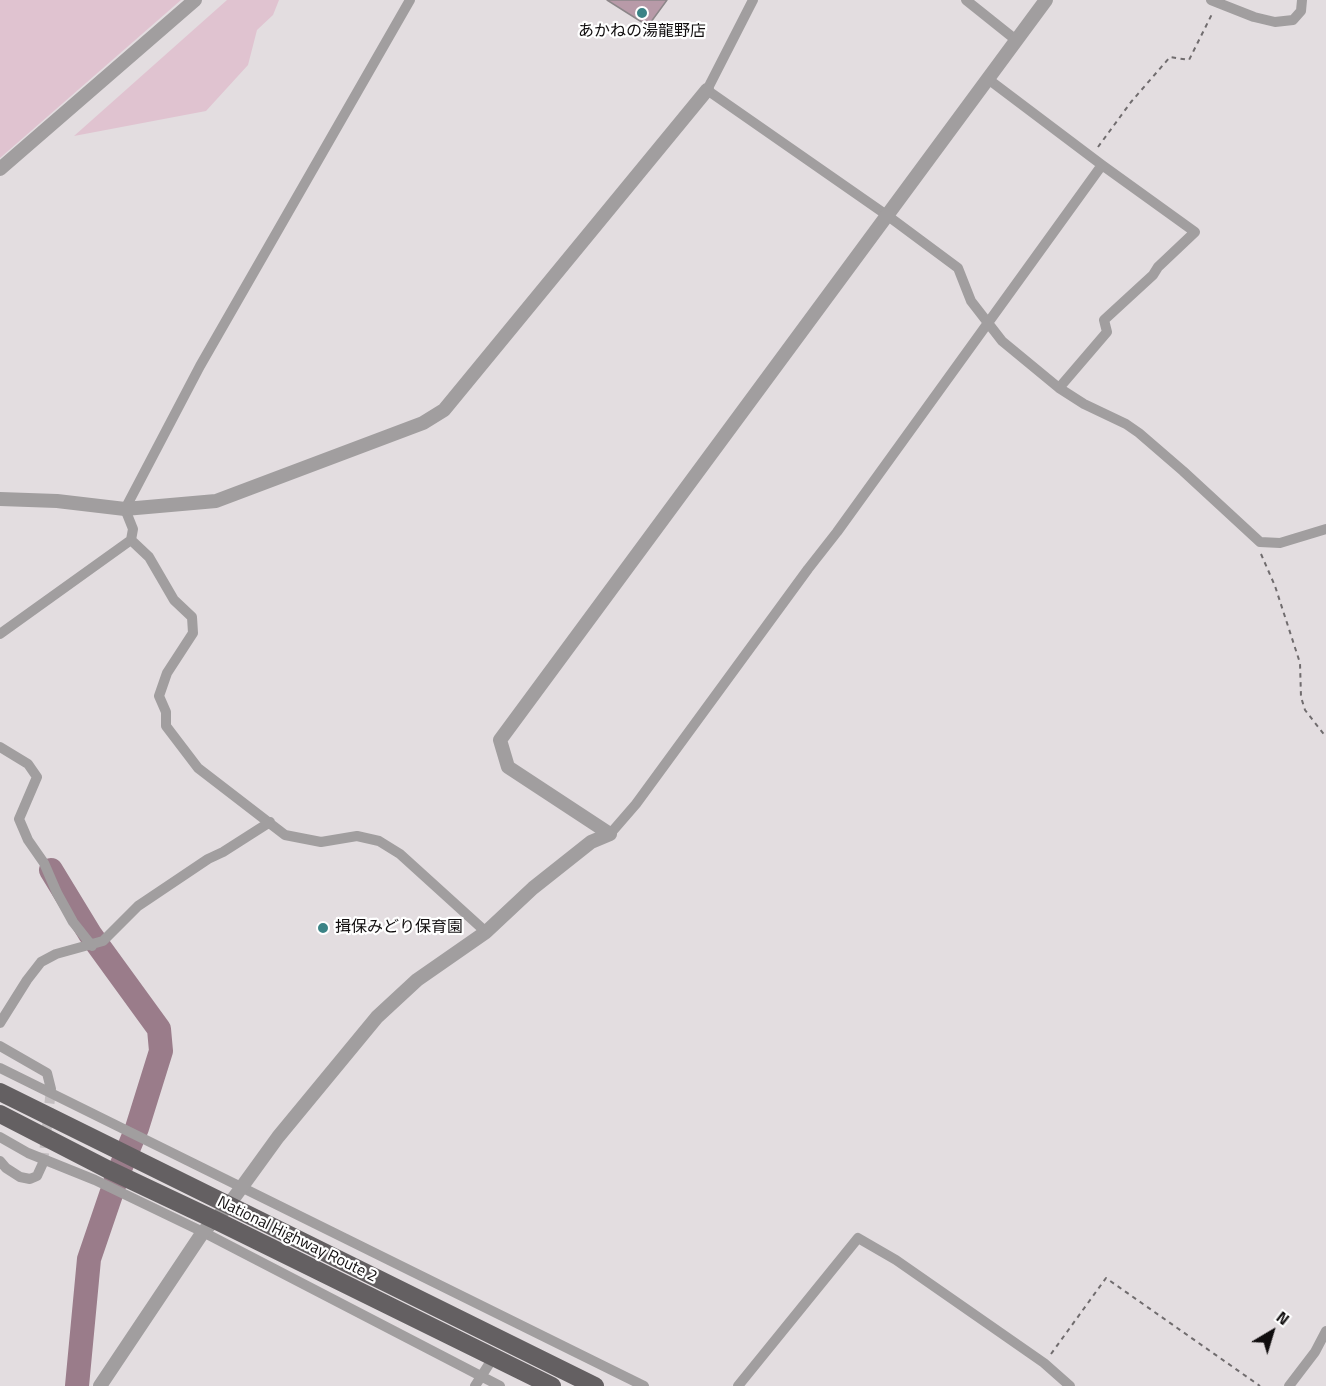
<!DOCTYPE html>
<html>
<head>
<meta charset="utf-8">
<style>
  body { margin:0 }
  #map { position:relative; width:1326px; height:1386px; overflow:hidden; background:#e3dde0; font-family:"Titillium Web",sans-serif }
  canvas { display:block }
  .north { position:absolute; left:1242px; top:1302px; width:60px; height:60px; -webkit-text-stroke:4px #fff; paint-order:stroke; rotate:38deg; font-size:16px; font-weight:700; line-height:24px; text-align:center; color:#100d0e }
  .north::after { content:''; display:block; margin:auto; width:21px; height:27px; background:#100d0e; clip-path:polygon(50% 0,100% 100%,50% 72%,0 100%) }
</style>
</head>
<body>
<div id="map">
<canvas width="1326" height="1386"></canvas>
<div class="north">N</div>
</div>
<script>
const context = document.querySelector('canvas').getContext('2d');
context.lineJoin = 'round';
function fillPath(path, color) { context.fillStyle = color; context.fill(path, 'evenodd'); }
const poly = rows => new Path2D(rows.map(r => 'M' + r).join(''));
function strokePath(path, color, width, dash) { context.strokeStyle = color; context.lineWidth = width; context.lineCap = dash ? 'butt' : 'round'; context.setLineDash(dash || []); context.stroke(path); }
function drawText(font, color, halo, rows, align = 'center') {
  context.font = font + ' "Titillium Web","Noto Sans JP",sans-serif'; context.lineWidth = 4.5; context.setLineDash([]); context.textBaseline = 'middle'; context.strokeStyle = halo; context.fillStyle = color; for (const [text, x, y, turn = 0] of rows) {
    context.save(); context.translate(x, y); context.rotate((+turn || 0) * Math.PI / 180); context.textAlign = isNaN(turn) ? turn : align; if (halo) context.strokeText(text, 0, 0); context.fillText(text, 0, 0); context.restore();
  }
}
fillPath(poly([
  [0,0,181,0,0,158],
  [227,0,279,0,273,15,257,30,248,65,206,111,74,136]
]), '#e0c3d0');
strokePath(poly([
  [51,870,90,934,159,1029,161,1051,137,1128,118,1174,89,1259,77,1386]
]), '#9a7c8a', 24);
const building = poly([
  [607,0,667,0,648,26,607,0]
]);
fillPath(building, '#b89aa8');
strokePath(building, '#8c8689', 1.5);
strokePath(poly([
  [43,1163,51,1089]
]), '#c3bec0', 10, [10, 5]);
strokePath(poly([
  [1098,147,1131,102,1170,57,1189,60,1212,14],
  [1261,554,1275,586,1300,663,1301,697,1305,710,1326,737],
  [1051,1354,1106,1278,1260,1386]
]), '#706c6e', 2, [4.5, 4.5]);
strokePath(poly([
  [753,0,707,90,888,216,958,268,971,301,1002,341,1059,388,1084,404,1126,424,1139,433,1183,471,1260,542,1280,543,1326,529],
  [966,0,1016,40],
  [1211,0,1254,17,1275,22,1293,20,1301,11,1302,0],
  [988,79,1102,165,1195,232,1158,267,1153,275,1104,320,1107,332,1059,388],
  [131,540,149,557,174,600,192,617,193,633,167,673,159,696,166,712,166,726,198,768,285,835,321,842,357,836,379,841,400,854,486,932],
  [0,634,131,540,133,529,125,509,200,366,410,0],
  [0,747,28,764,37,777,19,819,28,840,44,863,57,893,73,922,92,946],
  [610,834,636,804,808,569,837,532,1102,165],
  [0,1023,27,980,41,962,56,954,103,941,138,906,208,859,223,852,270,822],
  [0,1046,47,1073,51,1089],
  [0,1068,644,1386],
  [0,1137,28,1153,95,1180,203,1232,500,1386],
  [0,1161,6,1168,20,1177,30,1179,37,1176,43,1163],
  [475,1386,493,1358],
  [738,1386,858,1238,896,1260,1044,1363,1070,1386],
  [1289,1386,1315,1352,1326,1331]
]), '#a19e9f', 10);
strokePath(poly([
  [0,169,195,0],
  [0,499,57,501,125,509,216,501,423,423,444,410,707,90],
  [610,834,508,767,500,740,1046,0],
  [100,1386,203,1232,228,1206,278,1137,377,1017,417,980,486,932,533,888,591,842,610,834]
]), '#a19e9f', 14);
strokePath(poly([
  [0,1092,595,1386],
  [0,1114,107,1169,215,1220,552,1386]
]), '#646062', 18);
for (const [x, y, r, color] of [
  [642,13,6,"#3b8386"],
  [323,928,6,"#3b8386"]
]) { const dot = new Path2D(); dot.arc(x, y, r, 0, 2 * Math.PI); context.fillStyle = color; context.fill(dot); strokePath(dot, '#fff', 2); }
drawText('16px', '#100d0e', '#fff', [
  ["あかねの湯龍野店",642,32],
  ["揖保みどり保育園",335,928,"left"]
]);
drawText('16px', '#100d0e', '#fff', [
  ["National Highway Route 2",297,1240,26]
]);
</script>
</body>
</html>
